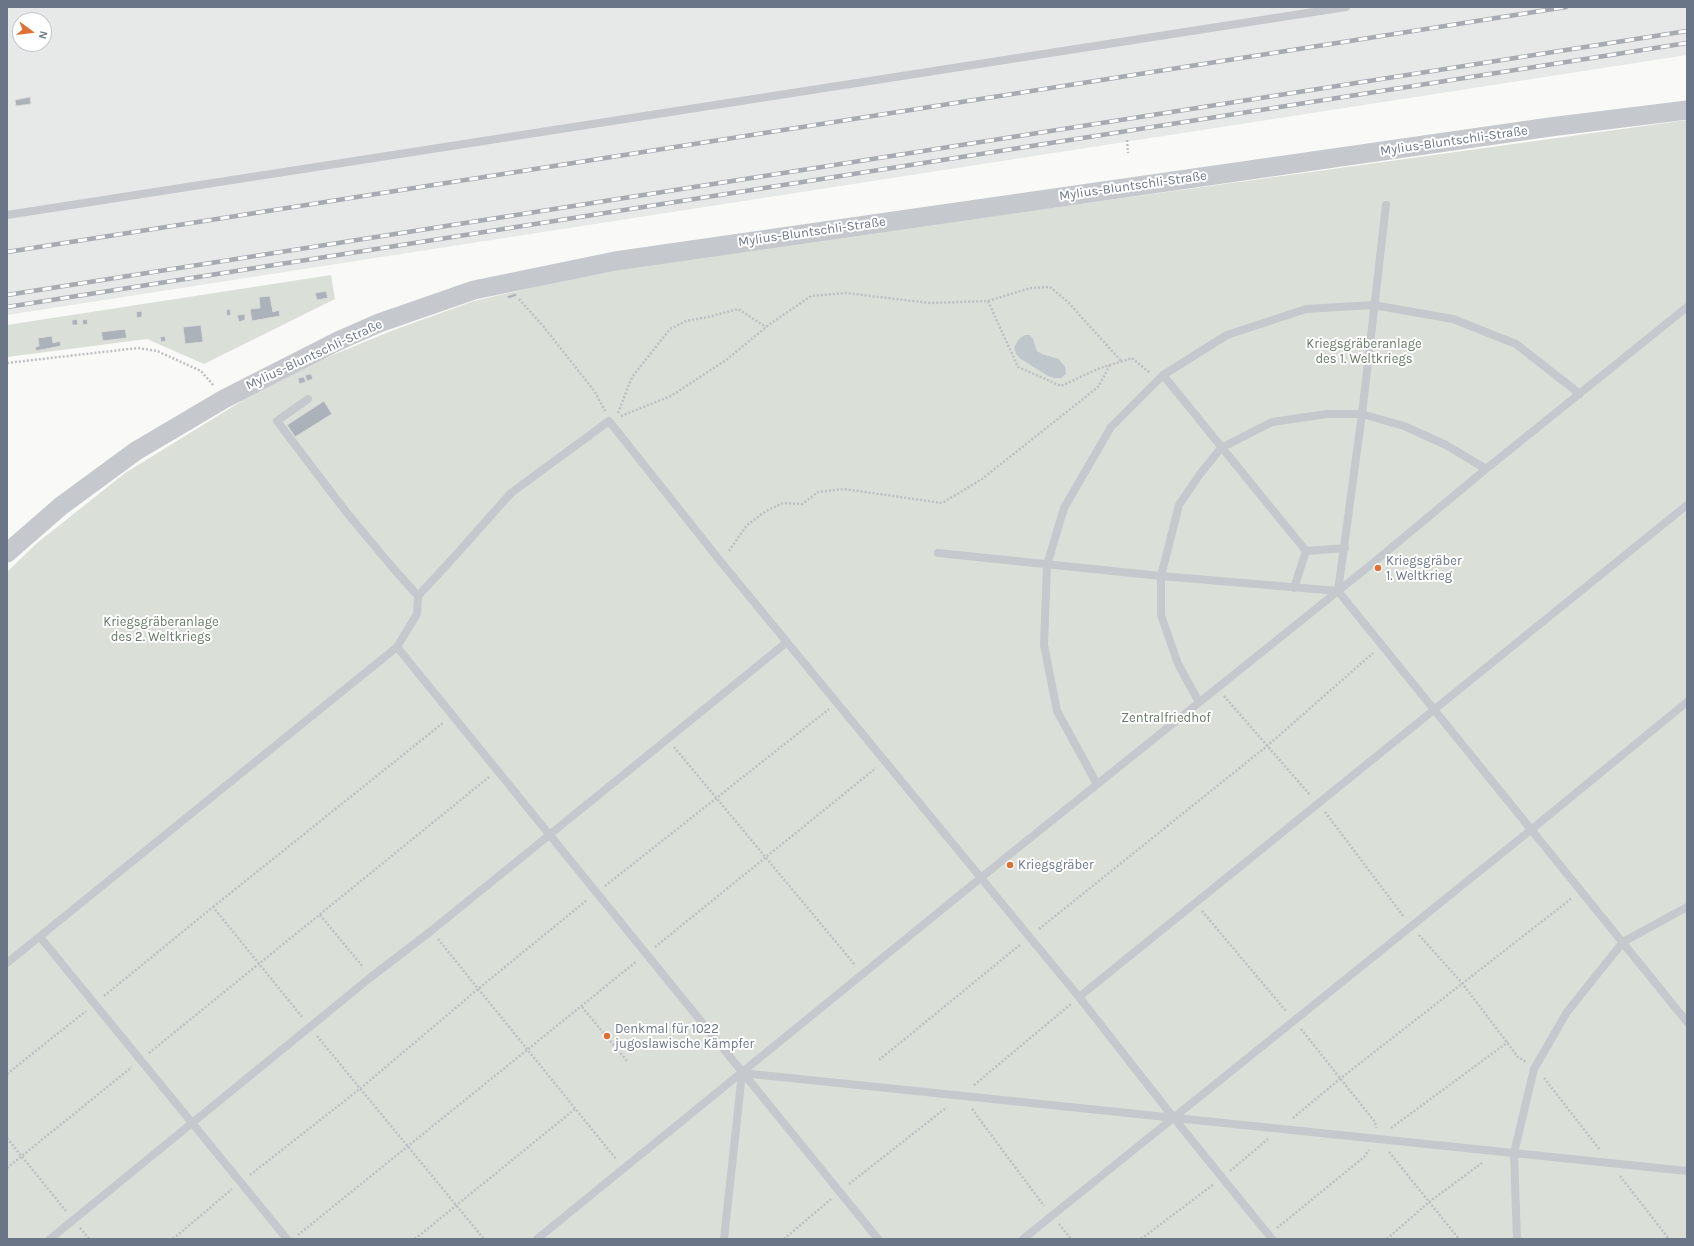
<!DOCTYPE html>
<html>
<head>
<meta charset="utf-8">
<style>
  body { margin:0 }
  #map { position:relative; width:1694px; height:1246px; overflow:hidden; background:#f9f9f7; font-family:Karla,sans-serif }
  canvas { display:block }
  .frame { position:absolute; inset:0; border:8px solid #6a7687; pointer-events:none }
  .north { position:absolute; left:12px; top:12px; width:40px; height:40px; box-sizing:border-box; background:#fff; border:1px solid #c3c8cf; border-radius:50%; rotate:105deg; font-size:11px; font-weight:700; line-height:16px; text-align:center; color:#6a7687 }
  .north::after { content:''; display:block; margin:auto; width:14px; height:18px; background:#dd7034; clip-path:polygon(50% 0,100% 100%,50% 72%,0 100%) }
</style>
</head>
<body>
<div id="map">
<canvas width="1694" height="1246"></canvas>
<div class="frame"></div>
<div class="north">N</div>
</div>
<script>
const context = document.querySelector('canvas').getContext('2d');
context.lineJoin = 'round';
function fillPath(path, color) { context.fillStyle = color; context.fill(path, 'evenodd'); }
const poly = rows => new Path2D(rows.map(r => 'M' + r).join(''));
function strokePath(path, color, width, dash) { context.strokeStyle = color; context.lineWidth = width; context.lineCap = dash ? 'butt' : 'round'; context.setLineDash(dash || []); context.stroke(path); }
function drawText(font, color, halo, rows, align = 'center') {
  context.font = font + ' Karla,sans-serif'; context.lineWidth = 4; context.setLineDash([]); context.textBaseline = 'middle'; context.strokeStyle = halo; context.fillStyle = color; for (const [text, x, y, turn = 0] of rows) {
    context.save(); context.translate(x, y); context.rotate((+turn || 0) * Math.PI / 180); context.textAlign = isNaN(turn) ? turn : align; if (halo) context.strokeText(text, 0, 0); context.fillText(text, 0, 0); context.restore();
  }
}
fillPath(poly([
  [7,7,1687,7,1687,55,7,315],
  [20,20,44,20,44,44,20,44]
]), '#e7e8e8');
fillPath(poly([
  [1687,120,1687,1239,7,1239,7,572,37,543,125,473,245,399,323,359,391,331,474,301,617,268],
  [331,275,335,299,204,364,147,339,7,357,7,325]
]), '#dae0d8');
fillPath(poly([
  [1025,335,1030,335,1033,339,1037,351,1042,354,1059,359,1065,367,1066,374,1061,378,1054,378,1048,376,1021,359,1016,354,1014,347,1019,339]
]), '#bfc7cd');
const building = poly([
  [30,97,31,104,16,106,15,100,30,97],
  [326,291,328,298,317,300,315,293,326,291],
  [516,293,517,296,508,299,507,296,516,293],
  [270,296,273,312,279,310,280,316,252,321,250,309,260,308,259,297,270,296],
  [230,309,231,315,227,316,226,310,230,309],
  [142,311,142,317,137,318,136,312,142,311],
  [245,314,245,320,239,322,237,315,245,314],
  [77,319,78,325,72,325,72,320,77,319],
  [87,319,88,324,83,325,82,320,87,319],
  [201,325,203,342,185,344,183,327,201,325],
  [125,329,127,338,103,341,101,332,125,329],
  [52,336,53,343,60,341,61,346,36,351,35,347,39,346,38,338,52,336],
  [165,336,166,341,161,342,160,337,165,336],
  [311,374,313,379,307,381,305,375,311,374],
  [304,377,306,382,299,384,298,378,304,377],
  [324,401,332,414,295,437,287,425,324,401]
]);
fillPath(building, '#acb2b9');
strokePath(building, '#dbdbd9', 1);
strokePath(poly([
  [1127,140,1128,153],
  [519,299,543,326,595,392,605,411],
  [988,301,1030,288,1050,287,1068,302,1121,361],
  [7,363,138,348,157,351,201,371,214,386],
  [618,413,632,377,670,329,686,321,708,317,738,309,766,327],
  [621,416,671,396,726,360,770,324,811,296,846,293,930,303,988,301,1018,367,1061,386,1100,368,1132,358,1150,373],
  [729,551,747,525,766,511,783,503,802,504,818,492,844,489,942,503,982,479,1098,387,1110,365],
  [1224,696,1310,795],
  [674,747,855,965],
  [1325,812,1404,917],
  [605,886,829,709],
  [213,907,443,723],
  [1202,911,1286,1011],
  [320,915,363,967],
  [1039,929,1267,746,1373,653],
  [1419,935,1462,983,1518,1057,1526,1062],
  [438,939,616,1159],
  [655,947,876,768],
  [104,996,213,907,303,1018],
  [582,1007,627,1061],
  [1301,1029,1375,1122,1376,1128],
  [317,1036,484,1239],
  [149,1053,489,777],
  [879,1060,1021,944],
  [7,1074,86,1011],
  [1544,1078,1600,1150],
  [974,1085,1071,1004],
  [972,1109,1044,1206],
  [1293,1118,1341,1078,1572,898],
  [1391,1128,1508,1042],
  [7,1138,66,1211],
  [1389,1152,1459,1239],
  [7,1168,132,1067],
  [1230,1171,1268,1139],
  [250,1175,361,1088,478,989,587,900],
  [1620,1176,1669,1239],
  [849,1184,947,1107],
  [1059,1224,1071,1239],
  [80,1228,89,1239],
  [1277,1228,1364,1157,1369,1150],
  [298,1235,637,961],
  [173,1239,232,1189],
  [415,1239,575,1109],
  [784,1239,831,1199],
  [1141,1239,1214,1184],
  [1387,1239,1429,1202,1482,1163]
]), '#bdbfc2', 2.5, [2, 2]);
strokePath(poly([
  [7,215,1346,7],
  [1163,375,1306,551,1345,548],
  [308,399,277,421,347,513,393,568,418,596],
  [938,553,1161,576,1338,591,1687,1022],
  [1294,588,1306,551],
  [1338,591,1362,414,1386,205],
  [397,647,878,1239],
  [1199,702,1178,664,1161,615,1161,576,1179,505,1200,474,1221,448,1272,422,1327,414,1362,414,1404,426,1446,445,1486,469],
  [1097,784,1057,711,1044,645,1047,565,1064,508,1111,427,1163,375,1227,335,1306,309,1373,305,1453,319,1516,344,1580,394],
  [40,937,287,1239],
  [7,963,397,647,417,614,418,596,454,557,511,493,609,421,721,562,1079,997,1173,1117,1272,1239],
  [1079,997,1687,505],
  [50,1239,371,977,431,931,787,642],
  [537,1239,1004,859,1373,563,1486,469,1687,307],
  [724,1239,742,1073,1687,1171],
  [1023,1239,1532,829,1687,702],
  [1517,1239,1514,1153,1534,1069,1567,1012,1623,942,1687,907]
]), '#c5c8cc', 8);
strokePath(poly([
  [7,553,61,506,136,451,224,399,338,341,379,323,474,290,615,261,1550,127,1687,110]
]), '#c5c8cc', 19);
const rail = poly([
  [7,252,1566,7],
  [7,295,1687,31],
  [7,307,1687,43]
]);
strokePath(rail, '#a6abb1', 4.5);
strokePath(rail, '#fff', 3, [9]);
for (const [x, y, r, color] of [
  [1378,568,4,"#dd7034"],
  [1010,865,4,"#dd7034"],
  [607,1036,4,"#dd7034"]
]) { const dot = new Path2D(); dot.arc(x, y, r, 0, 2 * Math.PI); context.fillStyle = color; context.fill(dot); strokePath(dot, '#fff', 1.5); }
drawText('13px', '#6a7687', '#fff', [
  ["Mylius-Bluntschli-Straße",1454,141,-8],
  ["Mylius-Bluntschli-Straße",1133,186,-8],
  ["Mylius-Bluntschli-Straße",812,232,-8],
  ["Mylius-Bluntschli-Straße",314,355,-25]
]);
drawText('13px', '#667964', '#fff', [
  ["Kriegsgräberanlage",1364,344],
  ["des 1. Weltkriegs",1364,359],
  ["Kriegsgräberanlage",161,622],
  ["des 2. Weltkriegs",161,637],
  ["Zentralfriedhof",1166,718]
]);
drawText('13px', '#6a7687', '#fff', [
  ["Kriegsgräber",1386,561],
  ["1. Weltkrieg",1386,576],
  ["Kriegsgräber",1018,865],
  ["Denkmal für 1022",615,1029],
  ["jugoslawische Kämpfer",615,1044]
], 'left');
</script>
</body>
</html>
